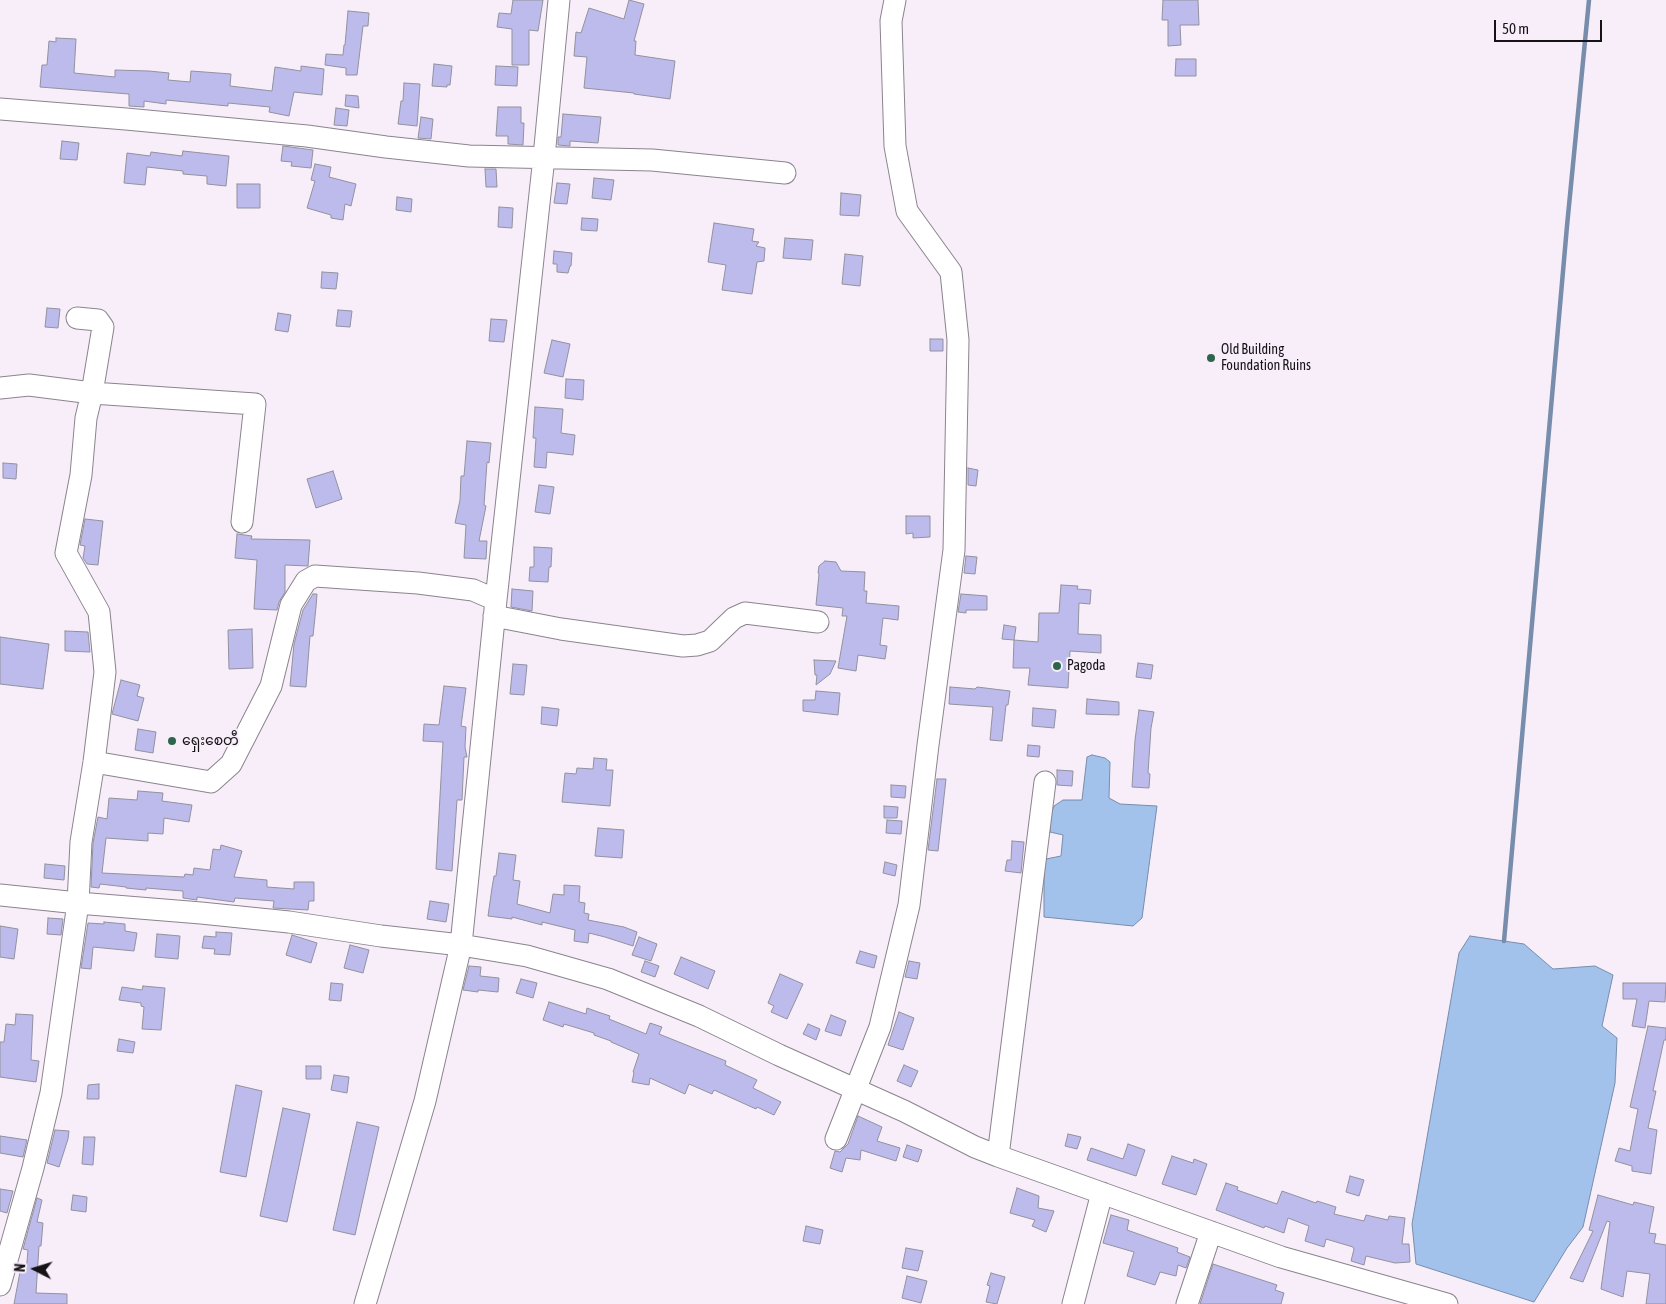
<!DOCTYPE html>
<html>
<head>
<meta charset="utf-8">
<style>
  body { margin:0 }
  #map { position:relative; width:1666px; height:1304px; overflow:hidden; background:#f7eefa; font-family:"Asap Condensed",sans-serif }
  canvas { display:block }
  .north { position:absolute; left:10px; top:1244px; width:50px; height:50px; -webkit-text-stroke:4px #f7eefa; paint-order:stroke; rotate:275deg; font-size:14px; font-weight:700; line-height:20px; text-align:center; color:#161317 }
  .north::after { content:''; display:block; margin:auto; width:18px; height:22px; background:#161317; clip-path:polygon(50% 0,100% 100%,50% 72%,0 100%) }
  .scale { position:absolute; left:1494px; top:20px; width:108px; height:22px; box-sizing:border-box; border:2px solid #161317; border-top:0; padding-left:6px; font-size:15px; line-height:18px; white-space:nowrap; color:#161317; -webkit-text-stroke:4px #f7eefa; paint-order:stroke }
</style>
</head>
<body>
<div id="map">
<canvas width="1666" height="1304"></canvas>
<div class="north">N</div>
<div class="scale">50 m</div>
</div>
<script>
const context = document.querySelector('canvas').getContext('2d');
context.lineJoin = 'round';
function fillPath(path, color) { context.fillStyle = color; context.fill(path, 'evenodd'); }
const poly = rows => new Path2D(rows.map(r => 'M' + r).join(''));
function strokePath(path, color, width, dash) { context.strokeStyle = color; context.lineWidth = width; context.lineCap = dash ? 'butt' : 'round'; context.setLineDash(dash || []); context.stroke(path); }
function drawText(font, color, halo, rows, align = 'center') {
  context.font = font + ' "Asap Condensed","Noto Sans Myanmar",sans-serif'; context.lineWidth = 4; context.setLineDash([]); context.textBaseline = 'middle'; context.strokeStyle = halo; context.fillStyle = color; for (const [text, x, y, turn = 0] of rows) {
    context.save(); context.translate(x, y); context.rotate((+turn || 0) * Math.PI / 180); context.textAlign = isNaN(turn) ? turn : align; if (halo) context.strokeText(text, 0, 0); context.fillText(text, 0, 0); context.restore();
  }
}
const water = poly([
  [1092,755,1105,758,1110,762,1109,798,1120,804,1157,806,1142,918,1133,926,1044,917,1044,868,1046,859,1061,856,1063,835,1050,832,1051,814,1054,806,1063,800,1082,800,1087,757,1092,755],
  [1470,936,1524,944,1553,969,1595,966,1613,975,1602,1026,1617,1038,1615,1083,1583,1227,1567,1248,1534,1302,1416,1264,1412,1224,1459,953,1470,936]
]);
fillPath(water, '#a2c1eb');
strokePath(water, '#788dab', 1);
strokePath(poly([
  [1504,941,1567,226,1589,0]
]), '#788dab', 4.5);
const building = poly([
  [513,0,543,0,538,31,529,30,529,65,512,65,512,29,497,27,499,13,511,14,513,0],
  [629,0,644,4,634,41,636,41,635,55,675,61,670,99,634,94,634,93,584,88,587,57,574,56,576,32,581,33,589,8,624,19,629,0],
  [1163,0,1198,0,1199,25,1180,25,1181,45,1168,46,1168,20,1162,20,1163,0],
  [348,11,369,13,368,26,363,26,357,75,346,75,346,68,325,65,326,54,343,55,344,45,345,45,348,11],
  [56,38,76,39,74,73,115,77,115,70,149,71,169,73,168,80,190,82,191,71,231,74,230,86,272,91,275,67,301,71,301,66,324,69,322,95,294,92,289,116,269,112,270,107,228,103,228,106,166,100,166,104,144,101,144,107,129,106,129,94,40,87,42,65,47,65,49,41,56,42,56,38],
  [1176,59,1196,59,1196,76,1175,76,1176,59],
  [434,64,452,66,450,85,447,85,447,87,432,86,434,64],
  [496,66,518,67,517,86,495,85,496,66],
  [404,83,420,84,417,126,398,124,401,101,403,101,404,83],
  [346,95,358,96,359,108,345,106,346,95],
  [498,107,521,107,521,123,524,123,523,145,508,144,508,136,496,136,498,107],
  [336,108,349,110,347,126,334,125,336,108],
  [563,114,601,117,598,143,570,141,570,146,558,145,558,137,561,137,563,114],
  [421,117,433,119,431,139,418,138,421,117],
  [62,141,79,143,77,160,60,159,62,141],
  [283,146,313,150,311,168,291,166,292,162,281,161,283,146],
  [183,151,229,156,226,186,207,184,207,176,183,174,183,171,147,167,145,185,124,183,127,153,150,156,151,152,182,156,183,151],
  [315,164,331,167,329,177,356,184,351,206,345,204,343,220,331,218,331,215,307,208,315,181,311,180,315,164],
  [485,169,496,169,497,187,486,187,485,169],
  [594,178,614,180,611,200,592,198,594,178],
  [557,183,570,184,567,204,554,203,557,183],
  [237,184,260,184,260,208,237,208,237,184],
  [841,193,861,195,859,216,840,215,841,193],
  [397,197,412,199,411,212,396,210,397,197],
  [499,207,513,208,512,228,498,227,499,207],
  [582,218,598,219,597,231,581,230,582,218],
  [714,223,754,229,752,241,759,242,756,246,765,248,764,261,757,262,752,294,722,290,726,265,708,262,714,223],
  [785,238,813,240,811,260,783,258,785,238],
  [554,251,572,253,571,266,570,266,568,273,557,272,557,264,553,264,554,251],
  [845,254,863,256,860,286,842,284,845,254],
  [322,272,338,273,336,289,321,288,322,272],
  [47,308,60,309,58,328,45,327,47,308],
  [338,310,352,311,350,327,336,326,338,310],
  [278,313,291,315,288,332,275,330,278,313],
  [491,319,507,320,504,342,489,341,491,319],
  [930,339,943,339,943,351,930,351,930,339],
  [552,340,570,344,563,377,544,373,552,340],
  [566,379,584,380,583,400,565,398,566,379],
  [535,407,563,409,561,433,575,435,573,455,547,452,546,468,534,467,536,438,533,438,535,407],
  [467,441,491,443,489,463,487,462,484,505,486,506,479,541,487,541,486,559,464,558,466,525,455,523,460,500,461,476,464,476,467,441],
  [3,463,17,464,16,479,3,478,3,463],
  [968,468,978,470,976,486,968,485,968,468],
  [333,471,342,499,316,508,307,479,333,471],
  [539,485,554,487,550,514,535,512,539,485],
  [906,516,930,516,930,537,913,538,913,533,906,534,906,516],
  [85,519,103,521,98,565,87,564,83,558,85,546,80,545,85,519],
  [237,534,252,536,251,539,310,540,308,566,285,565,285,592,279,602,277,610,254,609,257,560,235,558,237,534],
  [534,547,552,548,551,567,549,567,548,582,529,581,530,567,534,567,534,547],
  [966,556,977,557,975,574,964,573,966,556],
  [825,561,836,562,841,571,865,572,864,591,867,591,866,603,899,606,898,620,883,618,880,645,887,646,885,659,858,655,856,671,838,668,847,616,842,616,843,608,816,605,819,574,818,573,819,566,825,561],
  [1061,585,1078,586,1077,589,1091,590,1090,604,1079,603,1078,634,1101,635,1101,653,1070,651,1068,688,1028,685,1030,668,1013,668,1014,640,1038,642,1039,613,1059,613,1061,585],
  [512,589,533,591,532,611,511,607,512,589],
  [313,594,317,594,316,607,313,636,310,636,306,687,290,686,294,644,303,610,313,594],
  [961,594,987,596,987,610,966,610,966,613,958,612,961,594],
  [1004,625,1016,627,1014,640,1002,639,1004,625],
  [252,629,253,668,229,669,228,630,252,629],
  [65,631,88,632,90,652,65,651,65,631],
  [0,637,49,644,43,689,0,684,0,637],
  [814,660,836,661,830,674,816,685,817,675,815,675,814,660],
  [1138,663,1153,665,1151,679,1136,677,1138,663],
  [513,664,527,665,524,695,510,694,513,664],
  [121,680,140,685,137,696,144,698,138,721,112,714,121,680],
  [444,686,466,688,461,726,466,727,465,747,467,757,464,757,462,800,457,800,452,871,436,869,443,742,423,741,424,724,439,725,444,686],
  [950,687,975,689,977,687,1010,691,1008,705,1006,705,1002,741,990,740,993,707,949,704,950,687],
  [816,691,840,693,838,715,803,711,803,700,815,700,816,691],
  [1087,699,1119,702,1119,715,1086,714,1087,699],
  [542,707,559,709,557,726,541,724,542,707],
  [1033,708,1056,710,1054,728,1032,726,1033,708],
  [1139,710,1154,712,1151,728,1148,773,1150,774,1149,788,1132,787,1135,740,1139,710],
  [138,729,156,732,153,753,135,750,138,729],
  [1028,745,1040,746,1039,757,1027,756,1028,745],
  [594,758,607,759,606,770,613,770,610,806,562,802,565,773,576,774,577,768,593,769,594,758],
  [1057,770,1073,771,1072,786,1057,785,1057,770],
  [937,779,946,779,938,851,928,850,937,779],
  [891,785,906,786,905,798,891,797,891,785],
  [138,791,163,793,162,801,192,805,189,822,164,818,163,834,148,833,148,841,106,838,102,873,184,877,185,874,193,875,194,868,210,870,213,849,220,850,221,845,242,851,234,877,267,880,267,887,294,889,294,882,314,882,314,901,309,901,308,910,273,908,274,901,235,898,234,902,197,897,197,900,183,898,183,891,146,888,146,890,126,888,126,887,100,884,99,888,91,887,93,843,98,817,107,819,109,798,137,800,138,791],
  [884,806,898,807,897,818,884,818,884,806],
  [887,820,902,821,901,834,886,833,887,820],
  [598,828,624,830,622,858,595,856,598,828],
  [1012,841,1024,842,1021,873,1005,871,1007,860,1011,860,1012,841],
  [499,853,516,855,513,880,520,881,517,904,550,913,553,894,564,895,564,885,580,886,579,902,585,903,584,913,589,914,588,920,624,927,637,932,633,946,605,937,589,933,588,943,574,941,575,930,542,922,542,925,512,917,512,919,488,916,492,888,494,876,496,876,499,853],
  [885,862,897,865,895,876,883,873,885,862],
  [45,864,65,866,64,880,44,878,45,864],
  [430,901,449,904,446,922,427,919,430,901],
  [48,918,63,919,61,935,47,934,48,918],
  [104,922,125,924,125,931,137,933,134,951,93,947,91,969,81,968,88,923,104,924,104,922],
  [0,926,18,929,14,959,0,957,0,926],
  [216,932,232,933,230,955,214,954,215,949,202,948,204,936,216,937,216,932],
  [157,934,180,936,178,959,155,957,157,934],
  [292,935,317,943,311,963,286,955,292,935],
  [639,937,657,944,651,961,632,955,639,937],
  [350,945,369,950,363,973,344,968,350,945],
  [860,951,877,956,874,968,856,963,860,951],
  [681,957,715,971,708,989,674,974,681,957],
  [645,961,659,966,655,977,641,972,645,961],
  [909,961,920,963,917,979,905,977,909,961],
  [469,966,481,967,480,976,499,978,498,992,478,990,478,992,463,990,469,966],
  [780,974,803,984,787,1019,771,1012,774,1006,768,1003,780,974],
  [521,979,537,983,533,998,516,993,521,979],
  [331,983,343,984,341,1001,329,1000,331,983],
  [1623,983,1666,983,1665,1002,1649,1001,1645,1028,1632,1026,1637,999,1623,999,1623,983],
  [143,986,165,988,161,1030,142,1029,144,1007,141,1006,141,1003,119,1000,122,987,142,990,143,986],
  [549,1002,586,1014,587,1008,598,1012,610,1016,609,1019,646,1034,650,1023,662,1027,659,1034,726,1061,725,1065,757,1080,753,1088,781,1102,774,1115,757,1107,756,1109,714,1090,712,1094,689,1084,685,1094,650,1078,649,1085,632,1082,634,1073,633,1072,639,1054,611,1042,611,1041,594,1035,594,1033,564,1024,563,1027,543,1020,549,1002],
  [899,1012,914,1018,903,1050,888,1045,899,1012],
  [16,1014,33,1015,31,1060,39,1061,36,1082,0,1077,0,1042,4,1042,6,1024,15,1025,16,1014],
  [831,1015,846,1021,841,1036,825,1031,831,1015],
  [808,1024,820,1029,816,1040,803,1034,808,1024],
  [1648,1026,1666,1028,1666,1040,1664,1040,1653,1091,1656,1091,1648,1128,1657,1130,1651,1174,1632,1171,1632,1166,1615,1161,1619,1148,1630,1151,1638,1109,1630,1107,1648,1026],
  [119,1039,135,1042,133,1053,117,1051,119,1039],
  [904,1065,918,1071,911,1087,897,1081,904,1065],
  [306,1066,321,1066,321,1079,306,1079,306,1066],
  [334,1075,349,1077,347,1093,331,1090,334,1075],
  [99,1084,99,1099,87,1099,88,1085,99,1084],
  [236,1085,262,1091,246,1177,220,1172,236,1085],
  [283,1108,310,1114,287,1222,260,1216,283,1108],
  [858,1116,882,1127,877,1141,900,1148,896,1161,861,1150,860,1160,846,1158,842,1172,830,1168,835,1151,840,1152,848,1144,858,1116],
  [357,1122,379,1127,355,1235,333,1230,357,1122],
  [55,1130,69,1131,68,1139,59,1167,47,1163,55,1130],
  [1068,1134,1081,1137,1077,1149,1065,1146,1068,1134],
  [0,1136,27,1140,23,1157,0,1153,0,1136],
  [84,1137,95,1137,93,1165,82,1164,84,1137],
  [1128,1144,1145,1150,1136,1176,1087,1160,1091,1148,1123,1159,1128,1144],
  [907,1145,922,1150,918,1162,903,1157,907,1145],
  [1172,1156,1193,1163,1194,1159,1207,1164,1196,1195,1162,1184,1172,1156],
  [1350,1176,1364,1180,1359,1196,1346,1192,1350,1176],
  [1226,1183,1238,1187,1237,1190,1277,1204,1282,1191,1316,1203,1317,1201,1336,1207,1334,1214,1364,1221,1366,1215,1388,1220,1389,1216,1405,1218,1402,1244,1409,1244,1410,1262,1395,1263,1366,1256,1364,1265,1351,1261,1354,1249,1353,1247,1326,1239,1324,1247,1305,1241,1309,1226,1288,1218,1284,1233,1265,1226,1264,1228,1216,1210,1226,1183],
  [1017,1188,1039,1196,1038,1208,1054,1211,1046,1232,1032,1226,1035,1220,1010,1213,1017,1188],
  [0,1189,13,1191,7,1213,0,1211,0,1189],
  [73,1195,87,1197,86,1212,71,1210,73,1195],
  [1598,1195,1633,1205,1634,1202,1654,1207,1649,1233,1656,1234,1654,1243,1666,1245,1666,1304,1646,1304,1650,1274,1627,1271,1623,1297,1601,1289,1610,1222,1607,1221,1583,1282,1570,1278,1593,1231,1589,1230,1598,1195],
  [37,1198,42,1200,37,1222,43,1223,41,1246,39,1246,36,1293,67,1294,67,1304,14,1304,20,1272,26,1273,28,1250,23,1249,37,1198],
  [1111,1215,1129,1220,1127,1230,1178,1248,1177,1252,1190,1257,1186,1268,1178,1265,1176,1276,1160,1272,1155,1285,1127,1276,1134,1252,1103,1243,1111,1215],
  [806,1226,823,1230,820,1244,803,1241,806,1226],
  [906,1248,923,1251,918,1271,902,1268,906,1248],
  [1213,1264,1277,1285,1275,1290,1284,1293,1281,1304,1200,1304,1213,1264],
  [991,1273,1005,1277,997,1304,986,1302,990,1286,987,1285,991,1273],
  [907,1276,927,1281,921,1303,902,1298,907,1276]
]);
fillPath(building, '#bdbbec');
strokePath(building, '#92919e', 1);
const minor = poly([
  [0,109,126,119,307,136,386,147,469,156,652,160,785,173],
  [0,388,29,385,92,393,255,404,242,522],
  [494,616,561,629,683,646,697,645,710,641,734,618,745,613,818,622],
  [94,762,211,782,231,764,271,686,291,605,306,581,315,576,418,583,473,590,496,600],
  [0,895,78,903,201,913,289,922,381,936,461,945,527,956,608,979,699,1016,779,1055,904,1111,975,1147,998,1156,1281,1257,1447,1304],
  [836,1139,880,1027,909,905,928,745,954,550,958,340,951,272,907,211,895,146,891,21,895,0],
  [998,1156,1045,782],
  [0,1285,33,1168,51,1093,78,903,81,842,94,762,105,672,99,612,66,553,81,475,86,418,92,393,103,327,98,320,77,318],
  [365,1304,425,1101,461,945,496,600,544,157,559,0],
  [1073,1304,1102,1193],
  [1187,1304,1211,1232]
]);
strokePath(minor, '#8b838e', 23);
strokePath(minor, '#fff', 21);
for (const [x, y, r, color] of [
  [1211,358,5,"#2d654d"],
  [1057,666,5,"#2d654d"],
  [172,741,5,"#2d654d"]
]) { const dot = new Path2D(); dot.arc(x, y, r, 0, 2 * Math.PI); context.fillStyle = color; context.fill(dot); strokePath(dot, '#f7eefa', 2); }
drawText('14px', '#161317', '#f7eefa', [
  ["Old Building",1221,350],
  ["Foundation Ruins",1221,366],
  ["Pagoda",1067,666],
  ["ရှေးစေတီ",182,741]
], 'left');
</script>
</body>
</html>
